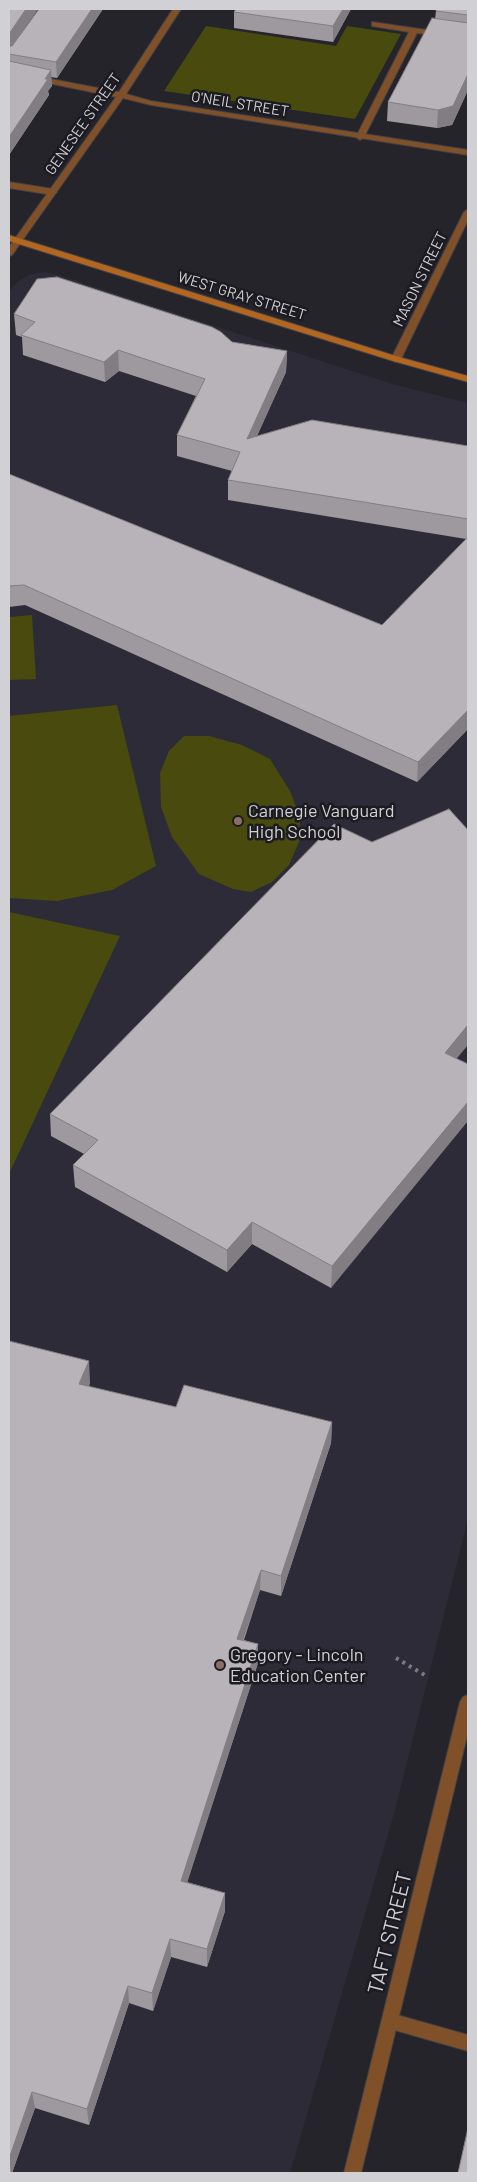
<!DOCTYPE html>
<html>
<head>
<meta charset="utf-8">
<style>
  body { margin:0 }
  #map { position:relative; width:477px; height:2182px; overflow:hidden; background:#25242a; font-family:Barlow,sans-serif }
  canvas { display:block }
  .frame { position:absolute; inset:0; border:10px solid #d1d1d5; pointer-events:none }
</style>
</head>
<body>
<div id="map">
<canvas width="477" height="2182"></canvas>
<div class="frame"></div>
</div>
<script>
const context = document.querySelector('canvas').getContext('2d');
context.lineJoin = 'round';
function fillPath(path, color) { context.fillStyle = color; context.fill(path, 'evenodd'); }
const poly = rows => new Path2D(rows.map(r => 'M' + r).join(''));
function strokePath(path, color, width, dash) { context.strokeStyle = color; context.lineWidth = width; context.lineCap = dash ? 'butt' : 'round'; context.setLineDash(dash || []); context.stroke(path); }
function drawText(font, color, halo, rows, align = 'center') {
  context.font = font + ' Barlow,sans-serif'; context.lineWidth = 5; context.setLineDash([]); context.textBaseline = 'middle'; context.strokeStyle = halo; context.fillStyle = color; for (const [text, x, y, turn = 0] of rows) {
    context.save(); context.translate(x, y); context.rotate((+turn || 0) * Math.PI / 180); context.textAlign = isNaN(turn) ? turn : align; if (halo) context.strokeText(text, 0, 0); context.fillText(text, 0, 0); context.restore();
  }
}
fillPath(poly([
  [43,272,59,275,392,384,468,403,468,1519,395,1810,290,2173,9,2173,9,292,16,283,28,275]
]), '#2d2b37');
fillPath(poly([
  [206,26,336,46,347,26,401,34,355,119,164,91],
  [32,615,36,679,9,680,9,617],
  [117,705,156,866,112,890,57,901,9,898,9,716],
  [184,736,209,736,242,745,270,759,290,791,300,817,299,842,289,865,272,882,251,892,233,889,199,874,172,837,161,807,160,773,169,751],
  [9,912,120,936,9,1174]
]), '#484b0d');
const service = poly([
  [372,22,468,36,468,40,417,33,364,137,360,140,356,137,409,32,372,26,372,22],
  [9,182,53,189,57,192,53,195,9,188,9,182]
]);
const minor = poly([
  [173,9,181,9,126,94,151,101,468,150,468,155,151,105,123,98,12,255,9,256,9,247,116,97,9,75,9,71,119,92,173,9],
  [468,209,468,220,401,359,396,362,393,361,391,359,464,212,468,209],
  [390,2013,468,2035,468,2051,384,2027,382,2021,384,2015,390,2013]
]);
const tertiary = poly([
  [468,1695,468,1732,361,2173,344,2173,460,1702,463,1697,468,1695]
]);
const secondary = poly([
  [9,235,399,357,468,376,468,382,393,361,9,241,9,235]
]);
strokePath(service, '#414045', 2);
strokePath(minor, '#414045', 2);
strokePath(tertiary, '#414045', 2);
strokePath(secondary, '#414045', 2);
strokePath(poly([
  [396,1658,428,1677]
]), '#7a7a7f', 4, [3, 4.5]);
fillPath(service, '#805029');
fillPath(minor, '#805029');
fillPath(tertiary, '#805029');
fillPath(secondary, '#b26620');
fillPath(poly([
  [9,9,38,9,12,46,103,9,57,78,51,77,52,86,48,91,49,95,9,155],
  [351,9,333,42,234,28,234,12],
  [468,9,468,90,452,125,437,128,387,121,388,102,435,19,436,11],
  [14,314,232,342,287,351,286,372,257,436,468,446,468,729,417,782,25,605,9,607,9,474,382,625,466,539,228,500,228,480,232,471,177,456,177,435,196,396,119,371,105,382,23,355,22,337,16,335],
  [457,1059,331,1288,252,1244,227,1272,75,1187,73,1165,84,1154,51,1136,50,1114],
  [9,1341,90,1382,89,1387,176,1407,332,1422,331,1443,281,1596,260,1590,244,1640,258,1644,258,1663,187,1882,225,1893,225,1911,207,1967,171,1957,153,2011,129,2003,89,2125,35,2108,12,2173,9,2173]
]), '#9e999f');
fillPath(poly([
  [26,9,38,9,9,51,9,34],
  [92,9,103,9,57,78,56,62],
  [343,9,351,9,333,42,333,26],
  [51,70,52,86,48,91,49,95,9,155,9,137],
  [468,74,468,90,452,125,437,128,438,110],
  [118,350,119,371,105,382,104,362],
  [287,351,286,372,246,460,247,439],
  [468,710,468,729,417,782,418,762],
  [468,1025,468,1045,443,1075,445,1053],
  [468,1102,468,1121,331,1288,332,1266],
  [252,1222,252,1244,227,1272,227,1250],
  [89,1361,90,1382,81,1405,79,1384],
  [332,1422,331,1443,281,1596,281,1576],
  [261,1570,260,1590,237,1658,237,1639],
  [258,1644,258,1663,182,1899,181,1881],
  [225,1893,225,1911,207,1967,207,1949],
  [170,1939,171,1957,153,2011,152,1993],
  [128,1986,129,2003,89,2125,87,2109],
  [32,2092,35,2108,12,2173,11,2173,9,2159]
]), '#817d82');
const building = poly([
  [9,9,26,9,9,34,9,9],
  [39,9,92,9,56,62,9,54,9,46,12,46,39,9],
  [236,9,343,9,333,26,234,12,236,9],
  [436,9,468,9,468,15,436,11,436,9],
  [432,18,468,23,468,74,453,106,438,110,388,102,432,18],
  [9,61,51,70,45,79,48,79,9,137,9,61],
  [57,277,212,327,221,332,232,342,287,351,247,439,312,420,468,446,468,519,228,480,240,452,177,435,205,379,118,350,104,362,21,335,35,322,14,314,37,279,57,277],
  [9,474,382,625,468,537,468,710,418,762,24,585,9,586,9,474],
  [449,809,468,830,468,1025,445,1053,468,1064,468,1102,332,1266,252,1222,227,1250,73,1165,98,1140,50,1114,334,824,372,842,449,809],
  [9,1341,89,1361,79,1384,176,1407,184,1385,332,1422,281,1576,261,1570,237,1639,258,1644,181,1881,225,1893,207,1949,170,1939,152,1993,128,1986,87,2109,32,2092,9,2159,9,1341],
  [468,2128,468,2173,458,2173,468,2128]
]);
fillPath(building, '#b8b2b9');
strokePath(building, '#817d82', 1);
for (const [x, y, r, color] of [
  [238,821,5,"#8d6e63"],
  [220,1665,5,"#8d6e63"]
]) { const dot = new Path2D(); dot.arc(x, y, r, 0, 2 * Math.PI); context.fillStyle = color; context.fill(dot); strokePath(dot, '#1b1b21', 2); }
drawText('15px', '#d1d1d5', '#1b1b21', [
  ["O'NEIL STREET",240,104,9],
  ["GENESEE STREET",83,124,-55],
  ["MASON STREET",420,279,-64],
  ["WEST GRAY STREET",242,296,17]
]);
drawText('18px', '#d1d1d5', '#1b1b21', [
  ["Carnegie Vanguard",248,811],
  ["High School",248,832],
  ["Gregory - Lincoln",230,1655],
  ["Education Center",230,1676]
], 'left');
drawText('21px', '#d1d1d5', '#1b1b21', [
  ["TAFT STREET",390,1933,-76]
]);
</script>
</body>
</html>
